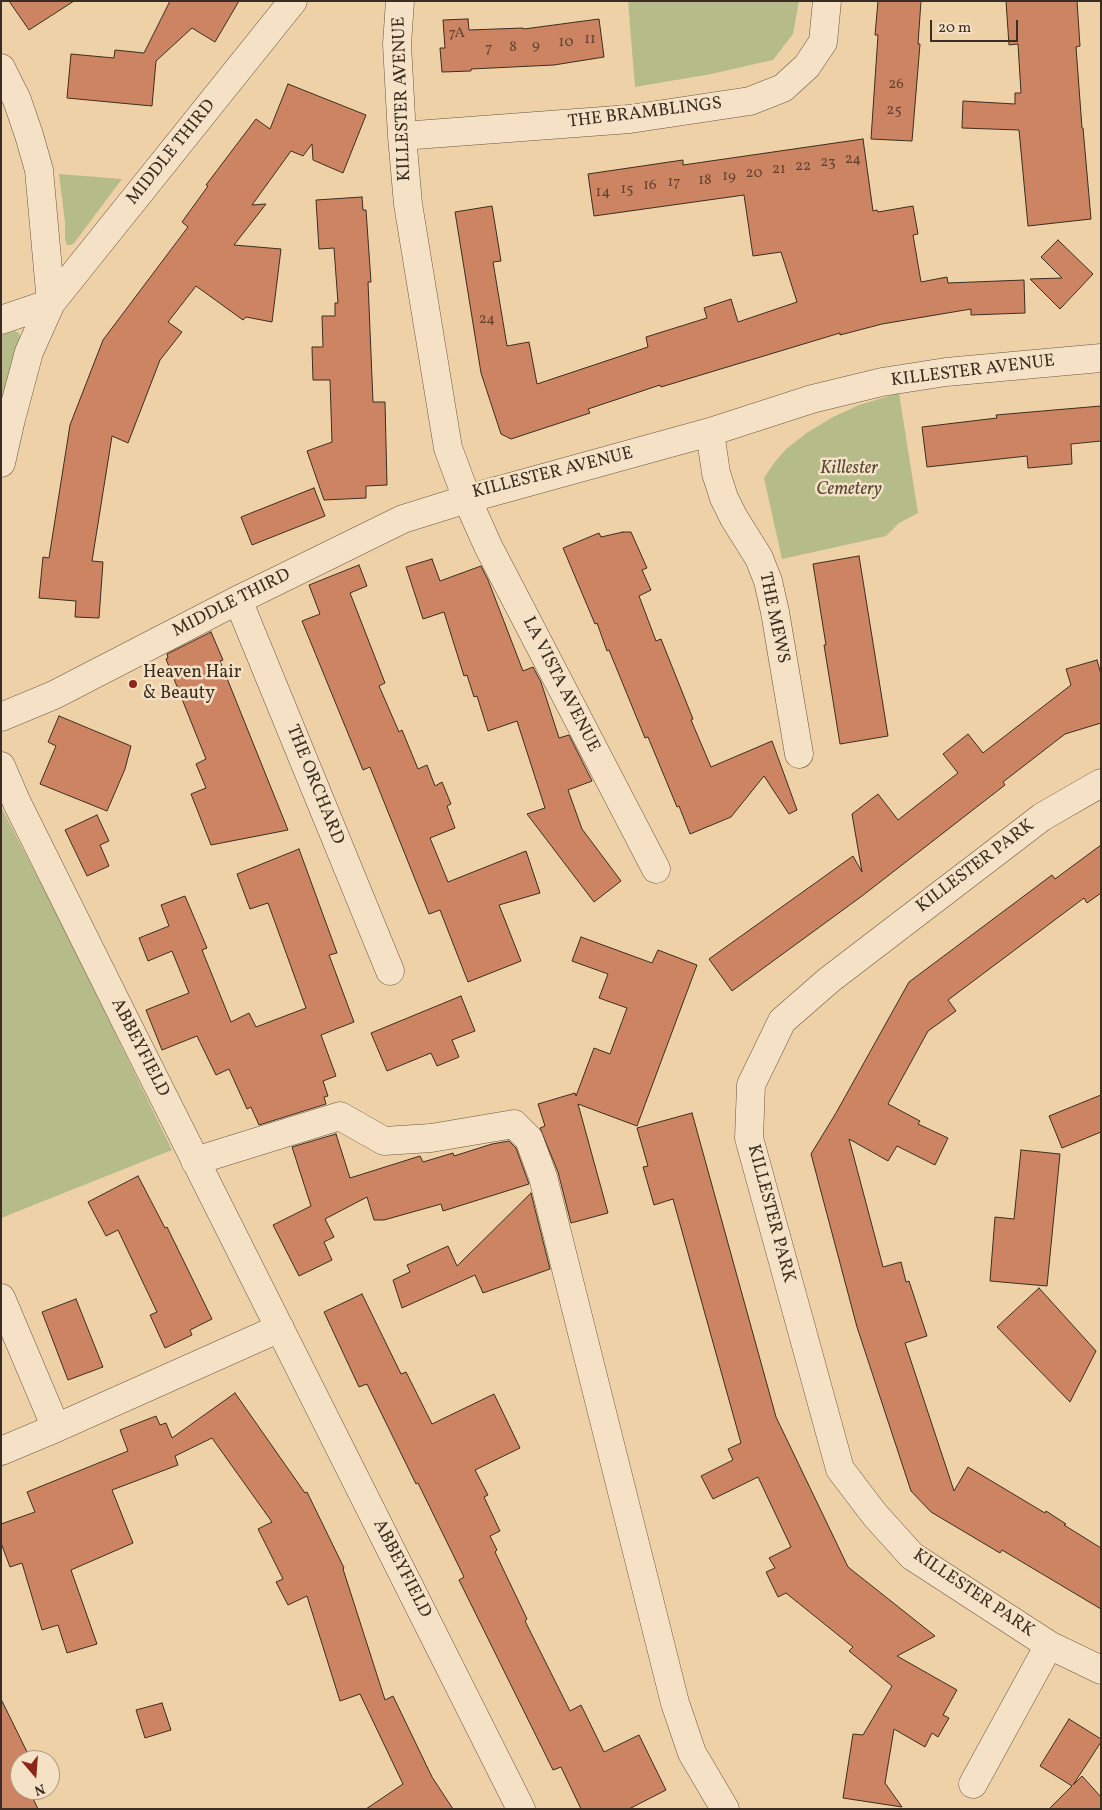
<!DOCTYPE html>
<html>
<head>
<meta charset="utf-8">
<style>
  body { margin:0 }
  #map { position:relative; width:1102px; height:1810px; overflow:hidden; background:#eed1a7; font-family:Vollkorn,serif }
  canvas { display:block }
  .frame { position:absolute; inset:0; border:2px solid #3b2e20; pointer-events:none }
  .north { position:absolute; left:10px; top:1750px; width:50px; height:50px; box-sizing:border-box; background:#f4e1c6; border:1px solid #aa9984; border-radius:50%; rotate:162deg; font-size:14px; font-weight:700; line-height:20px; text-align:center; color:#3b2e20 }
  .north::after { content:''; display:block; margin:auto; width:18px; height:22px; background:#8f2418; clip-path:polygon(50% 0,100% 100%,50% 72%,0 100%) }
  .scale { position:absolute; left:930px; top:20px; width:88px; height:22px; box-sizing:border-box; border:2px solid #3b2e20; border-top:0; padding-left:6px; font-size:15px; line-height:18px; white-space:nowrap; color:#3b2e20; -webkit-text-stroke:4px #f4e1c6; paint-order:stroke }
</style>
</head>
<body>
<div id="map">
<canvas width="1102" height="1810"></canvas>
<div class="frame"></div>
<div class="north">N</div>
<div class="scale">20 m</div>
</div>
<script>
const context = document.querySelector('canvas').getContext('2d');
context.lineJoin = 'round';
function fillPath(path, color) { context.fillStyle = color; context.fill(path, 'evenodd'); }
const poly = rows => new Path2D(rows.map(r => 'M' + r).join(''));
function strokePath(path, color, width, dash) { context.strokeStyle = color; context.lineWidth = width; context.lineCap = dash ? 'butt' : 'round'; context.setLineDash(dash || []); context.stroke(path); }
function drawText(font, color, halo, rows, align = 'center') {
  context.font = font + ' Vollkorn,serif'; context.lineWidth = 5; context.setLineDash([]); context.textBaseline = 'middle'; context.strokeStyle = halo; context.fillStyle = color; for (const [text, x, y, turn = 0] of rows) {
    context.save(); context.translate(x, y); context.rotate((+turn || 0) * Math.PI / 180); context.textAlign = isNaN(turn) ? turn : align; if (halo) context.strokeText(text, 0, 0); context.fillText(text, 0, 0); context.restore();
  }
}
fillPath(poly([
  [628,1,799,1,793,34,773,60,711,74,635,87],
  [59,174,122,179,74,243,71,245,67,245,65,239,65,222],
  [15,331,19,333,20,337,1,409,1,335],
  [899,393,918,513,899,523,886,536,782,559,764,478,774,463,786,449,808,432,833,417,859,405],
  [1,807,63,926,172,1150,1,1218]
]), '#b6bc89');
const building = poly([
  [9,1,74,1,29,30,9,1],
  [170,1,239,1,215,42,192,28,156,61,152,106,67,98,71,54,114,58,115,50,144,53,170,1],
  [878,1,921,1,918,44,920,44,912,141,871,139,878,35,875,35,878,1],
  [1006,1,1077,1,1080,46,1076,47,1082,128,1083,128,1091,219,1028,226,1019,130,962,128,963,101,1015,104,1015,93,1021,93,1018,44,1009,45,1006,1],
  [468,19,469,30,523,28,524,29,599,19,604,57,554,65,471,69,471,71,442,72,440,48,445,48,443,20,468,19],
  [288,84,366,115,343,173,313,160,312,144,303,156,291,151,252,205,266,204,234,245,281,249,272,322,246,317,243,320,196,286,168,322,182,332,160,360,128,443,112,436,92,561,103,562,99,618,75,617,76,601,39,598,43,557,49,558,70,425,103,340,188,227,182,222,208,186,206,185,256,119,270,129,288,84],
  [863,139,873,211,877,210,878,212,913,206,918,234,913,235,921,282,947,277,948,283,1024,280,1025,313,971,315,971,309,882,324,840,335,840,333,661,387,660,385,588,409,590,413,511,439,501,434,481,373,455,212,492,206,501,261,493,262,507,346,529,342,537,384,648,347,646,337,707,318,704,308,731,299,738,322,797,302,781,252,753,256,744,195,594,216,588,174,683,160,683,165,863,139],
  [362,197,363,210,366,210,371,282,368,282,373,402,385,402,387,485,366,486,366,498,324,500,307,451,332,442,330,380,313,380,312,347,323,347,322,316,335,316,335,303,338,303,334,248,319,249,316,200,362,197],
  [1058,240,1093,274,1060,309,1030,279,1062,278,1041,257,1058,240],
  [1101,406,1101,441,1071,444,1072,464,1028,468,1027,456,927,467,922,427,997,418,996,415,1101,406],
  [314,488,325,516,252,545,241,517,314,488],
  [623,532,631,532,647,568,642,570,651,590,639,596,656,641,661,639,693,719,691,720,711,767,772,741,797,810,789,814,764,776,731,817,690,834,679,806,677,807,648,737,645,738,609,650,607,651,597,623,595,624,563,548,599,533,601,537,623,532],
  [859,556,888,736,840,744,824,645,826,645,813,564,859,556],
  [432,559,440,581,481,566,488,580,523,671,533,667,541,682,559,738,569,735,592,781,568,790,582,829,621,881,594,902,527,814,545,808,517,721,488,731,477,696,474,697,467,675,464,676,444,612,423,619,406,567,432,559],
  [359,565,367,586,350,593,385,683,379,686,399,732,402,730,418,769,427,765,435,786,442,782,451,804,447,806,455,828,430,838,448,882,526,851,540,893,499,905,521,961,468,982,440,910,429,914,370,767,363,770,302,621,320,614,309,585,359,565],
  [211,632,223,660,220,661,288,830,211,845,191,794,206,788,196,764,206,759,166,659,168,658,167,654,211,632],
  [1097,660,1101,674,1101,723,1065,734,1003,782,1005,785,862,896,732,991,709,959,853,856,862,872,852,814,878,794,898,820,958,773,943,754,968,734,983,753,1071,685,1066,669,1097,660],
  [59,716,131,746,125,769,107,811,40,784,56,746,48,742,59,716],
  [97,815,109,841,100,845,109,866,87,876,65,830,97,815],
  [1101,845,1101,893,1087,903,1084,898,948,1000,956,1011,928,1031,888,1104,920,1121,918,1124,948,1138,935,1165,897,1146,888,1161,849,1139,883,1267,901,1262,906,1282,909,1281,927,1336,905,1343,954,1491,968,1467,1045,1513,1046,1511,1066,1524,1064,1525,1101,1548,1101,1609,1002,1550,1000,1553,931,1512,911,1491,857,1327,811,1154,836,1113,909,982,1052,875,1055,879,1101,845],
  [299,849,337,953,329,955,354,1022,321,1035,336,1076,323,1081,328,1096,324,1097,326,1104,259,1125,251,1107,247,1109,229,1069,216,1075,197,1036,162,1050,146,1010,189,993,172,951,148,961,139,938,169,926,161,905,185,896,207,948,202,950,231,1022,249,1013,256,1027,306,1008,268,903,250,909,237,874,299,849],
  [581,937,652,963,658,950,697,965,637,1126,578,1104,608,1213,571,1223,558,1172,540,1128,545,1126,538,1104,575,1093,576,1096,594,1048,610,1054,627,1008,599,998,608,974,572,961,581,937],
  [461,996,475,1031,452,1040,459,1057,437,1066,431,1053,387,1071,371,1033,461,996],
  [1101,1095,1101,1132,1062,1148,1049,1116,1101,1095],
  [692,1113,776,1417,848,1567,935,1636,897,1656,957,1690,943,1715,949,1718,938,1737,932,1733,925,1747,894,1729,885,1783,902,1807,843,1798,853,1734,863,1735,892,1686,849,1651,853,1647,786,1593,778,1597,766,1572,775,1568,769,1558,791,1547,758,1477,713,1499,701,1476,733,1460,728,1449,741,1443,673,1199,654,1205,643,1167,648,1166,637,1128,692,1113],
  [336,1134,350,1178,420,1156,423,1162,453,1153,454,1156,492,1144,509,1141,516,1148,529,1184,443,1211,441,1204,384,1220,374,1220,367,1197,325,1219,334,1237,324,1242,332,1260,299,1276,273,1225,311,1206,292,1147,336,1134],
  [1021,1150,1060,1154,1047,1286,990,1281,995,1217,1014,1219,1021,1150],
  [138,1176,165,1228,167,1227,212,1319,190,1330,192,1335,165,1348,150,1315,157,1312,118,1230,106,1236,88,1202,138,1176],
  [531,1193,550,1269,483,1293,475,1275,402,1308,393,1280,410,1272,407,1265,448,1246,457,1266,531,1193],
  [1039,1288,1096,1351,1070,1402,997,1327,1039,1288],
  [362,1294,401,1374,406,1372,432,1424,494,1394,520,1448,475,1470,488,1495,484,1497,500,1531,490,1536,497,1550,495,1552,527,1619,525,1621,570,1711,581,1705,604,1752,639,1735,666,1790,629,1809,581,1809,561,1767,553,1770,459,1580,464,1577,418,1483,416,1484,367,1384,359,1387,324,1312,362,1294],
  [76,1299,103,1367,68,1380,42,1312,76,1299],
  [235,1393,305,1493,307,1492,344,1568,343,1569,385,1700,393,1696,432,1777,453,1809,366,1809,403,1784,360,1694,340,1701,307,1596,288,1605,276,1582,283,1579,258,1529,272,1522,212,1438,175,1456,178,1465,112,1490,133,1543,71,1570,97,1644,67,1653,58,1625,42,1630,22,1563,10,1567,1,1543,1,1524,35,1512,27,1492,128,1451,120,1430,156,1416,160,1425,166,1423,172,1438,235,1393],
  [1,1699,31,1760,20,1760,20,1790,29,1790,38,1809,1,1809,1,1699],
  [162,1703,171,1730,145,1738,136,1710,162,1703],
  [1069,1719,1101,1739,1101,1742,1073,1785,1082,1776,1101,1797,1101,1809,1049,1809,1072,1786,1040,1766,1069,1719]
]);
fillPath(building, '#cd8463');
strokePath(building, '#3b2e20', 1);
const minor = poly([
  [400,1,397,44,402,136,408,204,448,448,467,499,488,546,656,869],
  [1,68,17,100,29,135,39,170,51,303,29,352,11,419,1,463],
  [402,136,630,119,750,101,783,88,807,66,823,42,827,1],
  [1,320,51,303,293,1],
  [710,432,716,473,724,498,734,518,759,558,768,581,775,612,799,754],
  [238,600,390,971],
  [1,717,54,695,238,600,403,519,467,499,710,432,812,399,882,382,946,372,1101,358],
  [1,766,17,803,126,1022,521,1809],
  [1101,783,1042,817,829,980,782,1021,751,1085,749,1138,840,1469,875,1515,912,1556,1049,1645,1101,1670],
  [195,1161,340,1116,384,1141,431,1138,514,1124,529,1139,543,1177,675,1703,692,1753,725,1809],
  [1,1298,56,1428],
  [1,1451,56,1428,280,1328],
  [973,1784,1049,1645]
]);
strokePath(minor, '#685742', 29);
strokePath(minor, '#f4e1c6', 28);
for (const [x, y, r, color] of [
  [133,684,5,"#8f2418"]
]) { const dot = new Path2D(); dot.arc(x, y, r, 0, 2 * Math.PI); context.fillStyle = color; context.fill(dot); strokePath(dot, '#f4e1c6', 2); }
drawText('15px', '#604431', null, [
  ["7A",457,34],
  ["11",590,40],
  ["10",566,43],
  ["9",536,46],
  ["8",513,48],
  ["7",489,49],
  ["26",896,85],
  ["25",894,111],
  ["24",853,160],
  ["23",828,163],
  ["22",803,167],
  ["21",779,170],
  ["20",754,174],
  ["19",729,177],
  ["18",705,181],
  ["17",674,183],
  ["16",650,186],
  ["15",627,190],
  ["14",603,193],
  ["24",487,320]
]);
drawText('18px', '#3b2e20', '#f4e1c6', [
  ["KILLESTER AVENUE",403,99,-92],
  ["THE BRAMBLINGS",645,114,-7],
  ["MIDDLE THIRD",172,153,-51],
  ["KILLESTER AVENUE",973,372,-7],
  ["KILLESTER AVENUE",553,474,-14],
  ["MIDDLE THIRD",232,604,-27],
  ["THE MEWS",773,618,78],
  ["LA VISTA AVENUE",560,685,63],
  ["THE ORCHARD",314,785,68],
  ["KILLESTER PARK",976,867,-37],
  ["ABBEYFIELD",139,1048,63],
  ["KILLESTER PARK",770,1214,75],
  ["ABBEYFIELD",401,1569,63],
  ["KILLESTER PARK",973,1594,34]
]);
drawText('italic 18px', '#544a35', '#f4e1c6', [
  ["Killester",849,470],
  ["Cemetery",849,491]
]);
drawText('18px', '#3b2e20', '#f4e1c6', [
  ["Heaven Hair",143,674],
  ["& Beauty",143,695]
], 'left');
</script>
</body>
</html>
